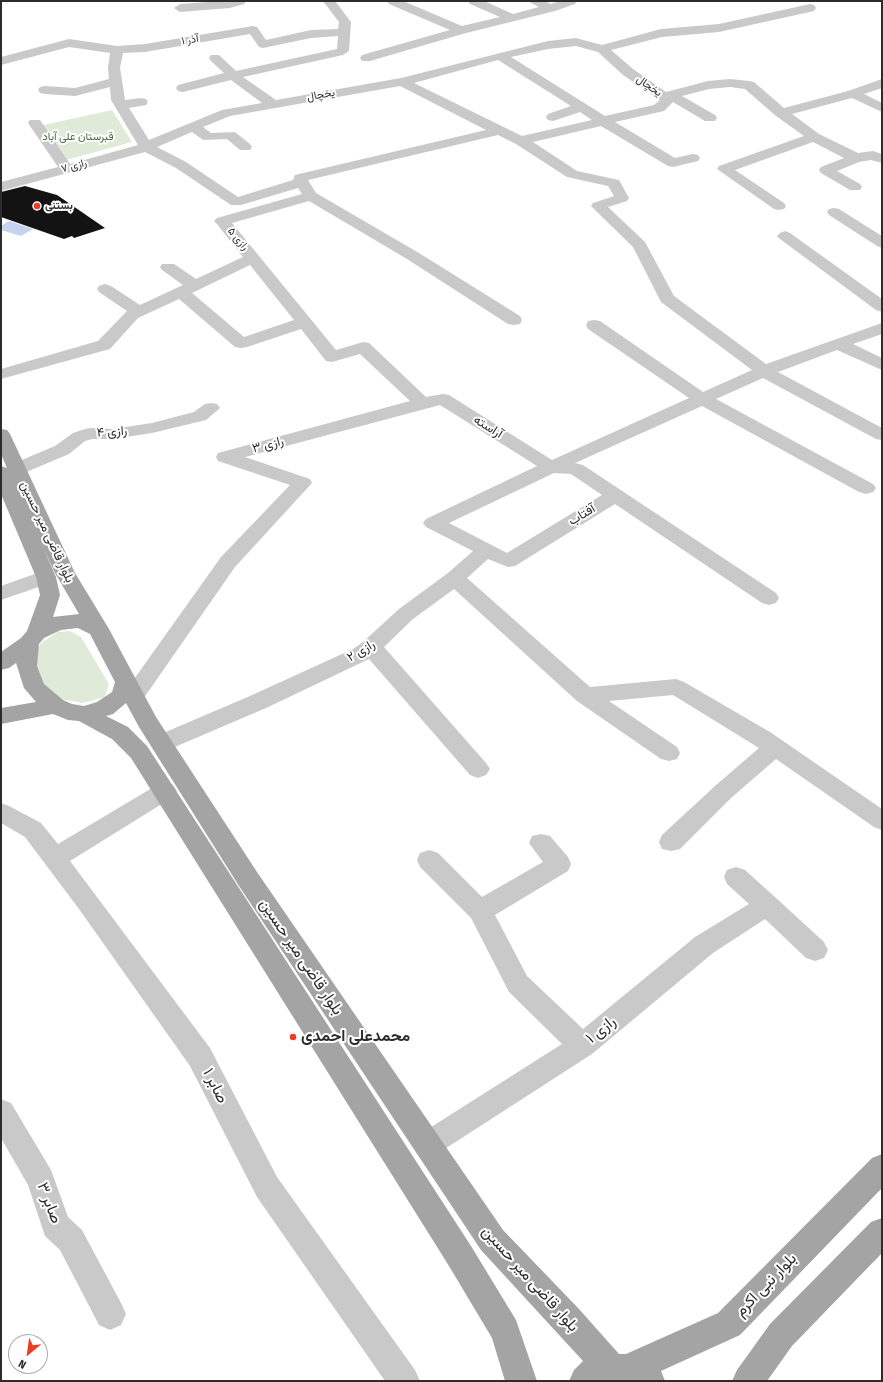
<!DOCTYPE html>
<meta charset="utf-8">
<style>
body{margin:0}
#map{position:relative;width:883px;height:1382px;overflow:hidden;background:#fff;font-family:"Fira Sans Condensed",sans-serif}
canvas{display:block}
.frame{position:absolute;inset:0;border:2px solid #2c2c2c;pointer-events:none}
.north{position:absolute;left:8px;top:1334px;width:40px;height:40px;box-sizing:border-box;background:#fff;border:1px solid #ababab;border-radius:50%;rotate:209deg;font-size:11px;font-weight:700;line-height:16px;text-align:center;color:#2c2c2c}
.north::after{content:'';display:block;margin:auto;width:14px;height:18px;background:#ed3d24;clip-path:polygon(50% 0,100% 100%,50% 72%,0 100%)}
</style>
<div id="map">
<canvas width="883" height="1382"></canvas>
<div class="frame"></div>
<div class="north">N</div>
</div>
<script>
const g = document.querySelector('canvas').getContext('2d');
g.lineJoin = 'round';
function fill(path, color) { g.fillStyle = color; g.fill(path, 'evenodd'); }
const shape = rows => new Path2D(rows.map(r => 'M' + r).join(''));
function stroke(path, color, width, dash) { g.strokeStyle = color; g.lineWidth = width; g.lineCap = dash ? 'butt' : 'round'; g.setLineDash(dash || []); g.stroke(path); }
function drawText(font, color, halo, rows, align = 'center') {
  g.font = font + ' "Fira Sans Condensed",Vazirmatn,sans-serif'; g.lineWidth = 4; g.setLineDash([]); g.textBaseline = 'middle'; g.strokeStyle = halo; g.fillStyle = color; for (const [text, x, y, turn = 0] of rows) {
    g.save(); g.translate(x, y); g.rotate((+turn || 0) * Math.PI / 180); g.textAlign = isNaN(turn) ? turn : align; if (halo) g.strokeText(text, 0, 0); g.fillText(text, 0, 0); g.restore();
  }
}
fill(shape([
 [112,110,132,142,66,160,39,126],
 [70,631,81,637,109,684,105,697,83,703,60,699,39,684,34,656,41,643,58,632]
]), '#dfebd8');
fill(shape([
 [9,221,33,229,21,236,1,230,1,226]
]), '#c3d4ec');
fill(shape([
 [25,186,57,195,105,228,74,238,72,236,64,239,1,217,1,192]
]), '#131313');
fill(shape([
 [223,1,246,1,244,4,230,8,180,12,174,8,180,4,223,1],
 [323,1,335,1,351,22,349,51,343,55,243,77,276,100,401,78,548,41,576,38,602,45,661,29,719,24,810,4,814,5,816,8,814,11,719,32,662,37,611,50,633,69,666,92,708,81,730,79,749,81,754,82,784,108,848,91,882,79,882,88,864,94,882,103,882,112,852,98,792,114,819,134,858,153,873,151,882,154,882,163,871,160,859,162,837,171,860,184,862,187,860,190,850,190,821,173,819,170,821,167,844,158,813,142,735,170,784,203,786,206,784,209,779,210,774,209,717,169,719,166,804,136,776,116,745,89,730,87,709,89,682,96,715,115,717,118,715,121,705,121,673,102,664,111,615,122,675,158,693,154,698,155,700,158,698,161,673,167,668,166,601,126,533,142,577,171,619,180,629,198,627,201,608,207,645,242,674,296,766,364,882,323,882,334,853,344,882,358,882,370,837,350,778,372,882,428,882,440,876,439,763,378,716,399,873,484,876,488,873,492,866,494,859,492,702,406,575,463,583,465,776,593,779,598,776,603,769,605,762,603,615,504,515,566,508,567,488,559,467,578,590,687,676,679,684,682,770,732,882,809,882,830,874,827,776,759,731,798,680,849,671,851,662,849,659,842,662,835,715,786,759,748,673,695,609,701,677,747,680,753,677,759,669,761,661,759,577,701,454,589,413,619,384,647,486,763,490,769,486,775,478,778,470,775,369,659,266,708,170,749,162,751,154,749,151,743,154,737,250,696,353,649,363,642,399,609,448,573,473,551,426,527,423,523,426,519,537,466,440,405,245,457,310,479,312,483,235,567,141,702,133,704,125,702,122,696,221,557,290,485,218,461,216,457,218,453,410,401,360,354,332,362,326,361,301,329,247,347,241,348,235,347,179,299,138,318,110,349,1,379,1,369,98,341,127,311,99,292,97,289,99,286,105,284,111,286,140,305,183,285,162,270,160,267,162,264,174,264,196,279,243,257,217,224,214,221,217,218,302,194,298,188,241,205,231,205,176,168,145,152,1,191,1,182,58,167,28,123,30,120,40,120,70,164,138,145,111,100,110,87,75,96,45,94,40,93,38,90,40,87,45,86,75,88,109,79,108,68,110,53,69,47,1,65,1,57,69,39,117,46,145,44,253,26,257,27,266,40,311,30,338,29,339,22,323,1],
 [250,34,259,47,263,48,311,38,338,36,337,49,236,71,219,55,211,55,209,58,211,61,224,73,178,85,176,88,178,91,183,92,231,80,262,103,222,110,149,140,129,108,146,105,148,102,146,99,141,98,125,100,120,68,123,53,145,52,250,34],
 [576,46,598,52,623,75,660,100,654,105,605,116,511,57,548,49,576,46],
 [498,60,571,106,548,114,546,117,548,120,553,121,580,112,592,120,522,136,414,83,498,60],
 [400,86,486,130,295,175,293,180,238,197,186,162,157,147,192,132,203,140,227,139,240,150,250,150,252,147,250,144,235,132,211,133,203,127,230,116,400,86],
 [498,135,516,144,567,177,608,186,614,196,593,203,591,206,633,247,661,302,752,370,703,392,600,321,594,320,588,321,586,325,588,329,689,398,552,460,449,395,443,394,426,397,369,343,363,342,336,350,232,223,309,201,407,259,508,324,514,325,520,324,522,320,520,316,419,253,316,193,308,180,498,135],
 [250,265,294,320,244,337,192,293,250,265],
 [554,473,571,474,602,495,507,553,449,523,554,473],
 [387,1,403,1,462,26,500,17,470,4,468,1,484,1,513,14,539,7,528,1,544,1,551,4,560,1,577,1,575,4,555,11,466,33,370,61,362,61,360,58,362,55,450,30,389,4,387,1],
 [834,208,839,209,882,236,882,248,877,246,829,215,827,212,829,209,834,208],
 [785,231,790,233,882,299,882,312,876,310,780,239,777,236,780,233,785,231],
 [211,403,217,404,220,408,206,420,152,433,113,439,92,439,85,441,69,454,24,473,17,475,10,473,8,469,10,465,55,446,73,433,85,429,91,428,113,429,152,423,194,412,205,404,211,403],
 [46,570,53,572,56,577,53,582,1,600,1,586,46,570],
 [165,782,173,785,177,791,173,797,70,861,210,1048,277,1177,415,1370,420,1381,385,1381,257,1197,190,1066,79,909,25,837,1,823,1,803,9,806,41,823,58,844,157,785,165,782],
 [541,834,550,836,568,857,571,864,568,871,495,915,527,976,583,1029,695,937,749,904,727,884,724,877,727,870,736,867,745,870,776,898,824,942,828,950,824,958,815,961,806,958,765,919,713,953,592,1054,437,1154,427,1158,417,1154,413,1145,417,1136,562,1044,509,992,471,918,420,867,417,860,420,853,429,850,438,853,482,897,543,862,529,843,532,836,541,834],
 [1,1099,11,1103,51,1170,68,1217,82,1230,121,1303,126,1314,121,1325,110,1330,99,1325,60,1250,45,1236,28,1185,1,1138,1,1099]
]), '#c9c9c9');
fill(shape([
 [1,429,7,430,10,434,75,573,109,629,156,717,257,872,503,1230,579,1309,619,1354,626,1354,718,1313,872,1158,882,1154,882,1188,740,1335,661,1371,665,1381,569,1381,574,1370,583,1361,481,1250,239,886,139,727,126,703,113,714,106,716,128,727,147,746,471,1246,516,1320,537,1381,505,1381,492,1338,449,1266,131,758,112,739,79,721,68,720,53,714,1,724,1,708,36,702,24,688,16,663,9,668,1,670,1,652,21,638,27,631,40,595,36,577,1,494,1,466,7,468,1,454,1,429],
 [43,547,55,573,79,614,53,617,60,595,56,577,43,547],
 [78,628,90,634,115,682,112,692,97,702,84,706,72,704,63,700,44,684,37,666,39,644,44,638,61,630,78,628],
 [882,1218,882,1253,792,1346,767,1381,732,1381,737,1370,770,1324,871,1222,882,1218]
]), '#a4a4a4');
for (const [x, y, r, color] of [
 [37,206,4,"#ed3d24"],
 [293,1037,4,"#ed3d24"]
]) { const dot = new Path2D(); dot.arc(x, y, r, 0, 2 * Math.PI); g.fillStyle = color; g.fill(dot); stroke(dot, '#fff', 1.5); }
drawText('11px', '#2c2c2c', '#fff', [
 ["آذر ۱",190,40,-9],
 ["یخچال",649,86,35],
 ["یخچال",321,95,-10],
 ["رازی ۷",74,166,-16],
 ["رازی ۵",238,239,50]
]);
drawText('11px', '#456938', '#fff', [
 ["قبرستان علی آباد",78,137]
]);
drawText('bold 11px', '#2c2c2c', '#fff', [
 ["بستنی",45,206]
], 'left');
drawText('13px', '#2c2c2c', '#fff', [
 ["آراسته",488,427,32],
 ["رازی ۴",112,432,-4],
 ["رازی ۳",268,445,-15],
 ["آفتاب",582,515,-31],
 ["بلوار قاضی میر حسین",47,532,65],
 ["رازی ۲",361,651,-31]
]);
drawText('16px', '#2c2c2c', '#fff', [
 ["بلوار قاضی میر حسین",301,957,56],
 ["رازی ۱",601,1030,-39],
 ["صابر ۱",215,1086,63],
 ["صابر ۳",49,1203,69],
 ["بلوار قاضی میر حسین",530,1279,48],
 ["بلوار نبی اکرم",766,1285,-46]
]);
drawText('bold 16px', '#2c2c2c', '#fff', [
 ["محمدعلی احمدی",301,1037]
], 'left');
</script>
